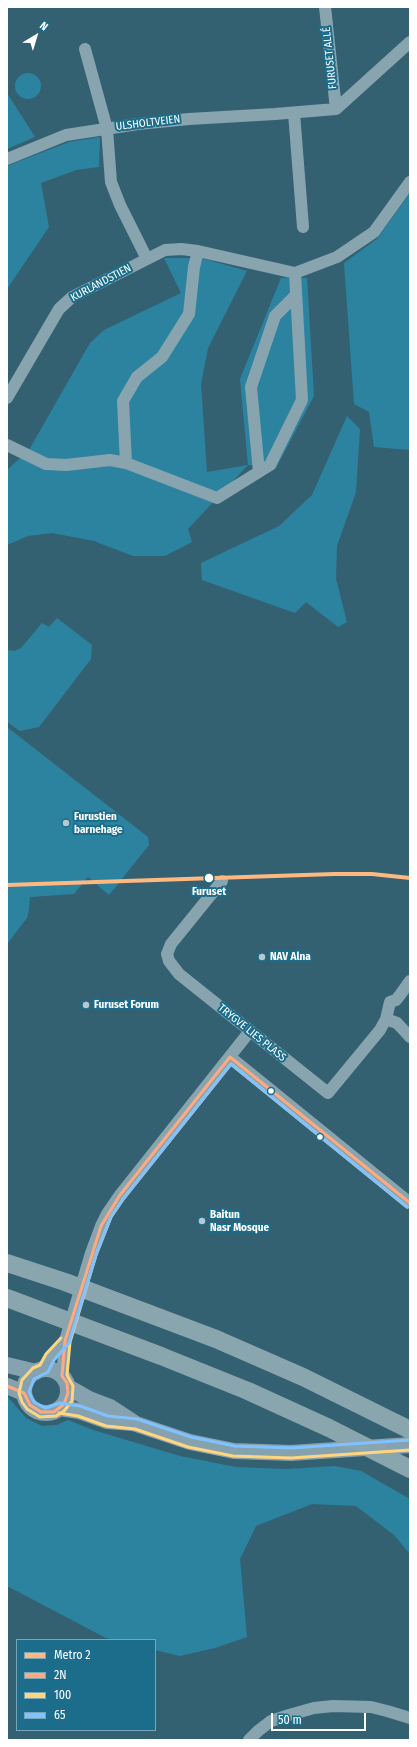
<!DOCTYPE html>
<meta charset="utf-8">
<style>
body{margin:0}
#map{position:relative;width:417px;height:1747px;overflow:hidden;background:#346172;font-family:"Fira Sans Condensed",sans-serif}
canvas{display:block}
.frame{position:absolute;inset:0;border:8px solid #fff;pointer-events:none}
.legend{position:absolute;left:16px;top:1639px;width:140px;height:92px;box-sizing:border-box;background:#1b6d8b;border:1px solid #76a7b9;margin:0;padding:5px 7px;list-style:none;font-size:12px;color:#fff}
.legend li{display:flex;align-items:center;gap:8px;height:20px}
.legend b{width:20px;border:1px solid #76a7b9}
.north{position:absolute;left:16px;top:16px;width:40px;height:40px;-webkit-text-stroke:3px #1b6d8b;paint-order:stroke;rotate:38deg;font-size:11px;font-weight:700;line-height:16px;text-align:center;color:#fff}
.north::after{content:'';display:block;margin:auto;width:14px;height:18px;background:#fff;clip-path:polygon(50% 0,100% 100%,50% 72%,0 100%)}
.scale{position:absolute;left:271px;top:1713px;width:95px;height:18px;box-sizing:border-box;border:2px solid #fff;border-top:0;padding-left:5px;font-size:12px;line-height:14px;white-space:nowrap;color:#fff;-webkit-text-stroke:3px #1b6d8b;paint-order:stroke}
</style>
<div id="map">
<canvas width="417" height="1747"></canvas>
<div class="frame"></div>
<ul class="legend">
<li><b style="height:5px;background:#ffb880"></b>Metro 2</li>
<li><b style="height:5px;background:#ffa980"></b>2N</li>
<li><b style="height:5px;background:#ffd580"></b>100</li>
<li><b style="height:5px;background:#80c2ff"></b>65</li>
</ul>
<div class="north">N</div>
<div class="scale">50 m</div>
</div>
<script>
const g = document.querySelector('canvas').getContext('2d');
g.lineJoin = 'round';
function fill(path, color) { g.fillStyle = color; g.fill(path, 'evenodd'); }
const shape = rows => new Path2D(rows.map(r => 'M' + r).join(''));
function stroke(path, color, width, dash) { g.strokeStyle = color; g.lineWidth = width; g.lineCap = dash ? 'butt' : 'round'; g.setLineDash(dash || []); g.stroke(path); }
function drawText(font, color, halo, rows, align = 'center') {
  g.font = font + ' "Fira Sans Condensed",sans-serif'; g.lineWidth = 4; g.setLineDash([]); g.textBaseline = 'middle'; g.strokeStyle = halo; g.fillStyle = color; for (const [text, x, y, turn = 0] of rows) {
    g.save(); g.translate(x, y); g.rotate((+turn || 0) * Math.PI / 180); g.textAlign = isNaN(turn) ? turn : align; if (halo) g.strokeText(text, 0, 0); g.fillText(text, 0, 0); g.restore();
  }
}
fill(shape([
 '15 86a13 13 0 1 1 26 0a13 13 0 1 1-26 0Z',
 [7,93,35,137,7,149],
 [100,137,99,167,76,170,41,183,49,227,7,289,7,166,69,142],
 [410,193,410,450,374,447,369,412,354,404,344,263,377,239],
 [164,258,201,258,247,271,208,348,201,384,207,472,248,465,240,379,281,278,307,278,314,396,276,468,248,465,188,529,192,542,165,556,133,556,94,541,52,533,28,536,7,545,7,470,29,450,90,343,104,330,181,293],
 [347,416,360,429,356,492,337,546,336,579,347,622,338,627,306,602,295,613,202,580,201,563,279,526,312,495],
 [57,618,92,645,91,659,39,727,20,731,7,722,7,650,14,651,21,648,42,623,49,627],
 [7,727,148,837,149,845,109,895,88,877,74,894,30,897,29,909,27,918,7,944],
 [7,1396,26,1418,42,1426,57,1425,68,1420,93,1430,180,1456,236,1467,287,1469,335,1466,361,1471,410,1499,410,1554,394,1535,356,1506,312,1504,256,1526,240,1559,247,1637,215,1648,180,1656,155,1650,155,1640,115,1640,106,1638,7,1586]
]), '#2c83a0');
stroke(shape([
 [325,7,336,109],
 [85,49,107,129,111,182,120,205,147,259],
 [294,113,303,227],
 [7,159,66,135,138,124,189,119,275,114,336,109,410,42],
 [7,398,59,309,72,297,165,250,181,249,198,251,295,273,337,257,374,232,410,182],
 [7,445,46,464,66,465,110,460,126,463,217,498,270,465,302,400,295,273],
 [126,463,123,401,137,377,162,357,189,314,194,267,198,251],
 [259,472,251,387,275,316,296,295],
 [222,881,171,944,167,954,169,961,179,974,328,1093,380,1030,386,1019,390,1002,396,1000,400,995,410,981],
 [386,1019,397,1023,410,1037],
 [230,1057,410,1203],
 [44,1369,50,1357,65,1341],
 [62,1376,65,1341,91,1253,101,1226,107,1214,120,1195,250,1031],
 [249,1740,258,1731,271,1721,289,1715,314,1708,333,1706,371,1707,387,1711,410,1718]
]), '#88a5af', 12);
stroke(shape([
 [7,1365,36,1372],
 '24 1391a22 22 0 1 1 44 0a22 22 0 1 1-44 0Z',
 [7,1386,24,1393],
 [68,1387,89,1399,110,1407,136,1424,190,1442,234,1451,291,1453,410,1445],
 [60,1408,79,1411,107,1421,133,1423]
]), '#86a2ae', 16);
stroke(shape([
 [7,1263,65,1282,216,1339,303,1377,410,1430],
 [7,1298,161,1356,248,1391,329,1428,410,1469]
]), '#89a5ae', 18);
stroke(shape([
 [230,1057,410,1203],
 [7,1386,24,1393,30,1405,41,1412,54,1412,64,1404,68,1393,67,1383,62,1376,65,1341,101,1226,120,1195,230,1057]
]), '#ffa980', 3);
stroke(shape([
 [61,1338,46,1354,40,1365,33,1368,22,1380,19,1393,22,1402,27,1409,40,1417,56,1416,64,1411,72,1401,73,1386,67,1375,70,1342,96,1255,111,1217,124,1198,231,1064,407,1207],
 [59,1413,78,1416,106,1426,135,1429,188,1447,233,1456,291,1458,410,1450]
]), '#ffd580', 3);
stroke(shape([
 [407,1207,231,1064,124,1198,111,1217,96,1255,69,1343,54,1360,48,1372,34,1379,29,1392,34,1402,43,1407,46,1408,60,1403,80,1406,108,1416,137,1419,191,1437,235,1446,291,1448,410,1440]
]), '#80c2ff', 3);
stroke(shape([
 [7,885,334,874,372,874,410,878]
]), '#ffb880', 4);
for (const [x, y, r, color] of [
 [66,823,4,"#b8c8ce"],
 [209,878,5,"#fff"],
 [262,957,4,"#b8c8ce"],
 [86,1005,4,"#b8c8ce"],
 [271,1091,3.5,"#fff"],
 [320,1137,3.5,"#fff"],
 [202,1221,4,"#b8c8ce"]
]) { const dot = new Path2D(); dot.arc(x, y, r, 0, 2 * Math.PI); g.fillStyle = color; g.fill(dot); stroke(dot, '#1b6d8b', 1.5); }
drawText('11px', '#fff', '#1b6d8b', [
 ["FURUSET ALLÉ",330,58,-96],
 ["ULSHOLTVEIEN",148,123,-7],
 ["KURLANDSTIEN",101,283,-28],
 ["TRYGVE LIES PLASS",252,1033,39]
]);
drawText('bold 11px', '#fff', '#1b6d8b', [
 ["Furustien",74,817],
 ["barnehage",74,830],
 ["NAV Alna",270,957],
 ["Furuset Forum",94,1005],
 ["Baitun",210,1215],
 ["Nasr Mosque",210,1228]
], 'left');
drawText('bold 11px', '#fff', '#1b6d8b', [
 ["Furuset",209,892]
]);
</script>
